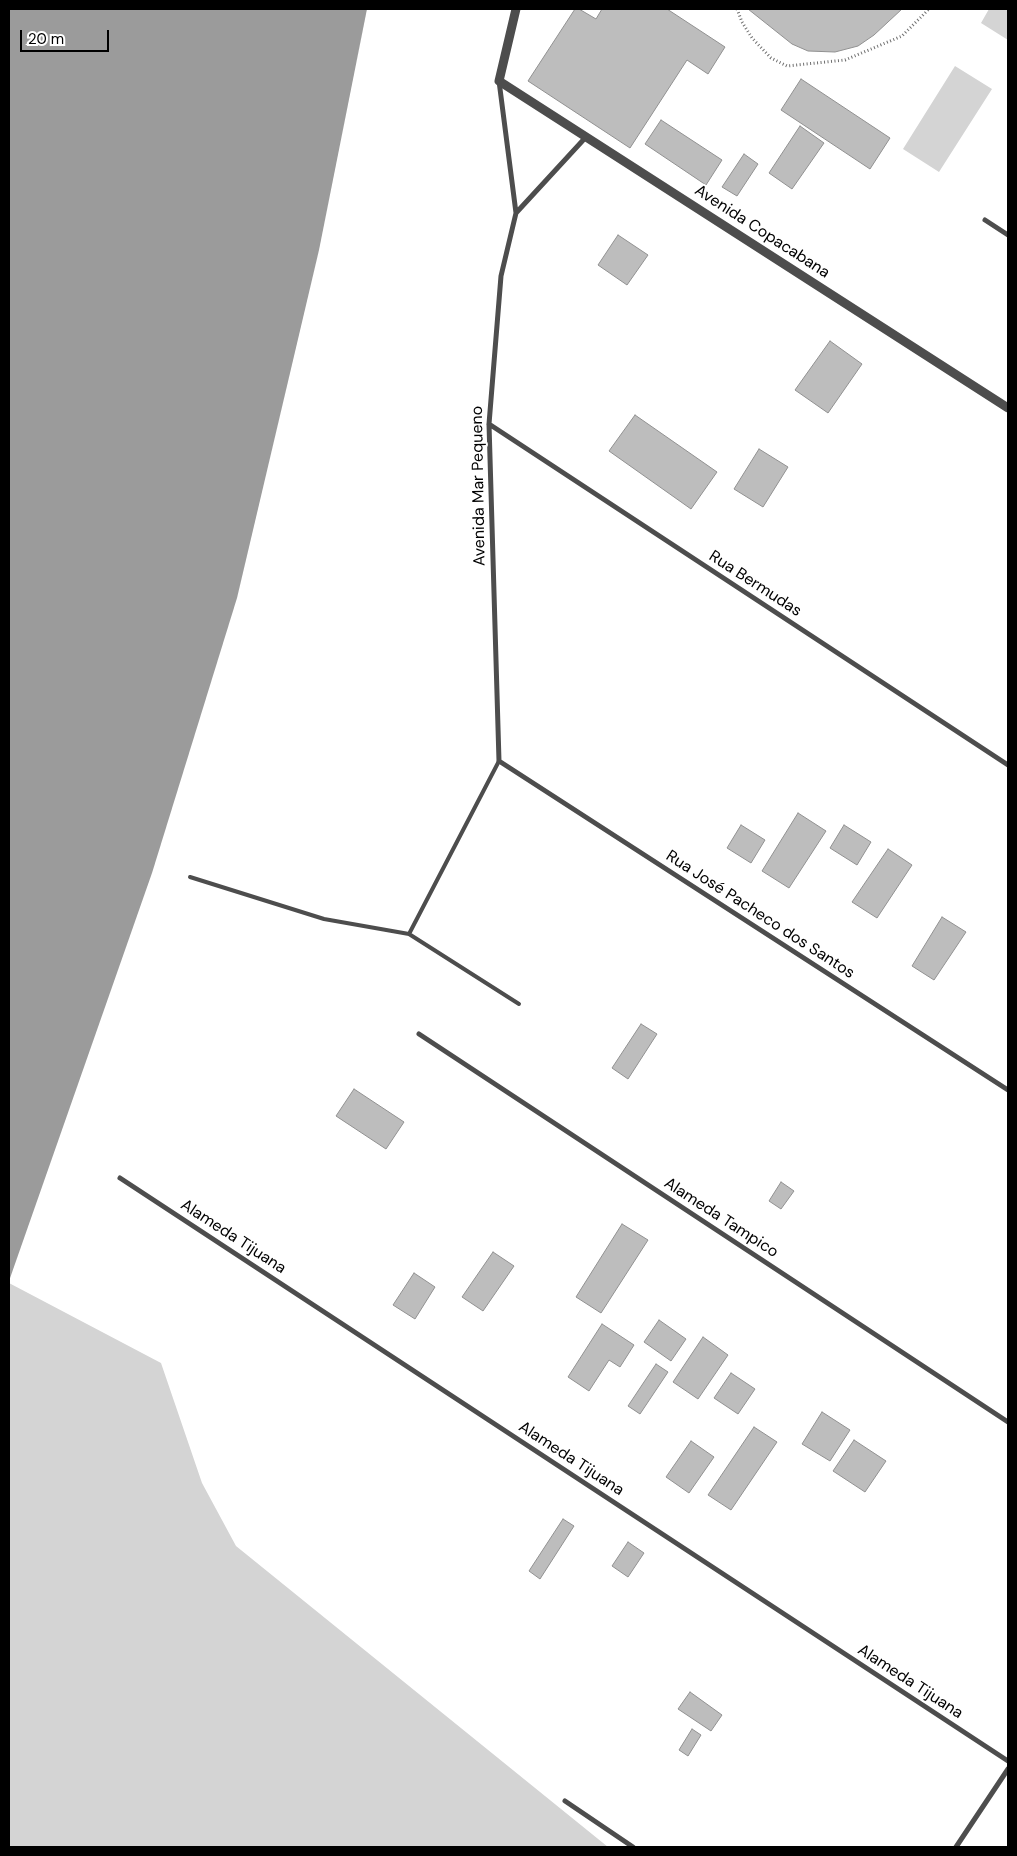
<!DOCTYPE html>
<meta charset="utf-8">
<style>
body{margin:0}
#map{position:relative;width:1017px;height:1856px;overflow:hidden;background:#fff;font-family:"DM Sans",sans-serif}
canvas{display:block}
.frame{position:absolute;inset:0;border:10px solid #000;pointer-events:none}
.scale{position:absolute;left:20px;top:30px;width:89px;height:22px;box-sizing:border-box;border:2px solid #000;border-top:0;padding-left:6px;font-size:15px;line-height:18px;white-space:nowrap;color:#000;-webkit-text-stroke:4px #fff;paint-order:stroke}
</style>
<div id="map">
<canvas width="1017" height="1856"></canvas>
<div class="frame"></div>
<div class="scale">20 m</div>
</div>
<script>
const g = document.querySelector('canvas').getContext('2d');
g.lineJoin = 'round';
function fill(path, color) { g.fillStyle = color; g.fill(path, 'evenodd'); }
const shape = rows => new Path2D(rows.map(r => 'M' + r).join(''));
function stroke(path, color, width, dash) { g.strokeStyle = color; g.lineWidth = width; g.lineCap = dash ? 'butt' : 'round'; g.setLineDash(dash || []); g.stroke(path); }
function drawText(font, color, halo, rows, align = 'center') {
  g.font = font + ' "DM Sans",sans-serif'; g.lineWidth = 4; g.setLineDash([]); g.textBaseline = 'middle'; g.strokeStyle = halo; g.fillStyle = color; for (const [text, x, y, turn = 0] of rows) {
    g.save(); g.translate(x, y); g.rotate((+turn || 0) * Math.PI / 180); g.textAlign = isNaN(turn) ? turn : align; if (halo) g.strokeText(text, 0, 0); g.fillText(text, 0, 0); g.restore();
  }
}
fill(shape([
 [989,9,1008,9,1008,40,981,23],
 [955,66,992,89,939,172,903,149],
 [9,1283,161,1363,202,1483,236,1546,608,1847,9,1847]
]), '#d4d4d4');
fill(shape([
 [9,9,367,9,319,250,237,598,152,873,9,1281]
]), '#9b9b9b');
const building = shape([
 [575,9,579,9,596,19,602,9,667,9,725,47,708,74,687,60,630,148,528,81,575,9],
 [748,9,902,9,874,35,858,46,835,52,808,51,792,44,748,9],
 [801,79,890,138,870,169,781,110,801,79],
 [661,120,722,160,706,185,645,144,661,120],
 [800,126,824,143,792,189,769,173,800,126],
 [744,154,758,164,737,196,722,187,744,154],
 [618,235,648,255,627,285,598,265,618,235],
 [830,341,862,364,828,413,795,390,830,341],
 [635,415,717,472,691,509,609,451,635,415],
 [759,449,788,467,763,507,734,489,759,449],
 [798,813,826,831,789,888,762,871,798,813],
 [741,825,765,840,751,863,727,848,741,825],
 [844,825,871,842,857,865,830,848,844,825],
 [888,849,912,865,877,918,852,902,888,849],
 [942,917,966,932,934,980,912,966,942,917],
 [641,1024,657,1034,628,1079,612,1068,641,1024],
 [354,1089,404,1122,386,1149,336,1116,354,1089],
 [781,1182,794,1191,781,1209,769,1201,781,1182],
 [622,1224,648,1240,601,1313,576,1297,622,1224],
 [493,1252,514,1266,483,1311,462,1297,493,1252],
 [414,1273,435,1287,415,1319,393,1305,414,1273],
 [659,1320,686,1339,671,1361,644,1342,659,1320],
 [602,1324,634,1345,620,1367,609,1360,589,1391,568,1377,602,1324],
 [703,1337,728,1355,698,1399,673,1382,703,1337],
 [656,1364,668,1372,640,1414,628,1406,656,1364],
 [731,1373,755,1389,738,1414,714,1398,731,1373],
 [822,1412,850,1430,830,1461,802,1444,822,1412],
 [754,1427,777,1442,731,1510,708,1495,754,1427],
 [854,1440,886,1461,865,1492,833,1471,854,1440],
 [691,1441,714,1457,689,1493,666,1477,691,1441],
 [563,1519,574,1526,540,1579,529,1571,563,1519],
 [628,1542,644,1553,628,1577,612,1566,628,1542],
 [690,1692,722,1715,711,1731,678,1709,690,1692],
 [692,1729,701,1735,688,1756,679,1750,692,1729]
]);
fill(building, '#bdbdbd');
stroke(building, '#919191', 1);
stroke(shape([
 [737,9,742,22,752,38,771,58,787,66,845,60,902,36,929,9]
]), '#6f6f6f', 3, [1, 2.5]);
stroke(shape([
 [190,877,324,919,409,934,519,1004],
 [409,934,499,761]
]), '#4d4d4d', 4);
stroke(shape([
 [499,81,516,213,501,276,489,424,499,761,1008,1090],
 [516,213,586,137],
 [985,220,1008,235],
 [489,424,1008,765],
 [419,1034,1008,1422],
 [120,1178,1008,1761],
 [565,1801,633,1847],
 [956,1847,1008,1769]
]), '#4d4d4d', 5);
stroke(shape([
 [516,9,499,81,1008,408]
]), '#4d4d4d', 9);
drawText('16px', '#000', '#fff', [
 ["Avenida Copacabana",762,232,33],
 ["Avenida Mar Pequeno",479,486,-91],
 ["Rua Bermudas",755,584,33],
 ["Rua José Pacheco dos Santos",760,915,33],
 ["Alameda Tampico",721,1218,33],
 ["Alameda Tijuana",233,1237,33],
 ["Alameda Tijuana",571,1459,33],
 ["Alameda Tijuana",910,1682,33]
]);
</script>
